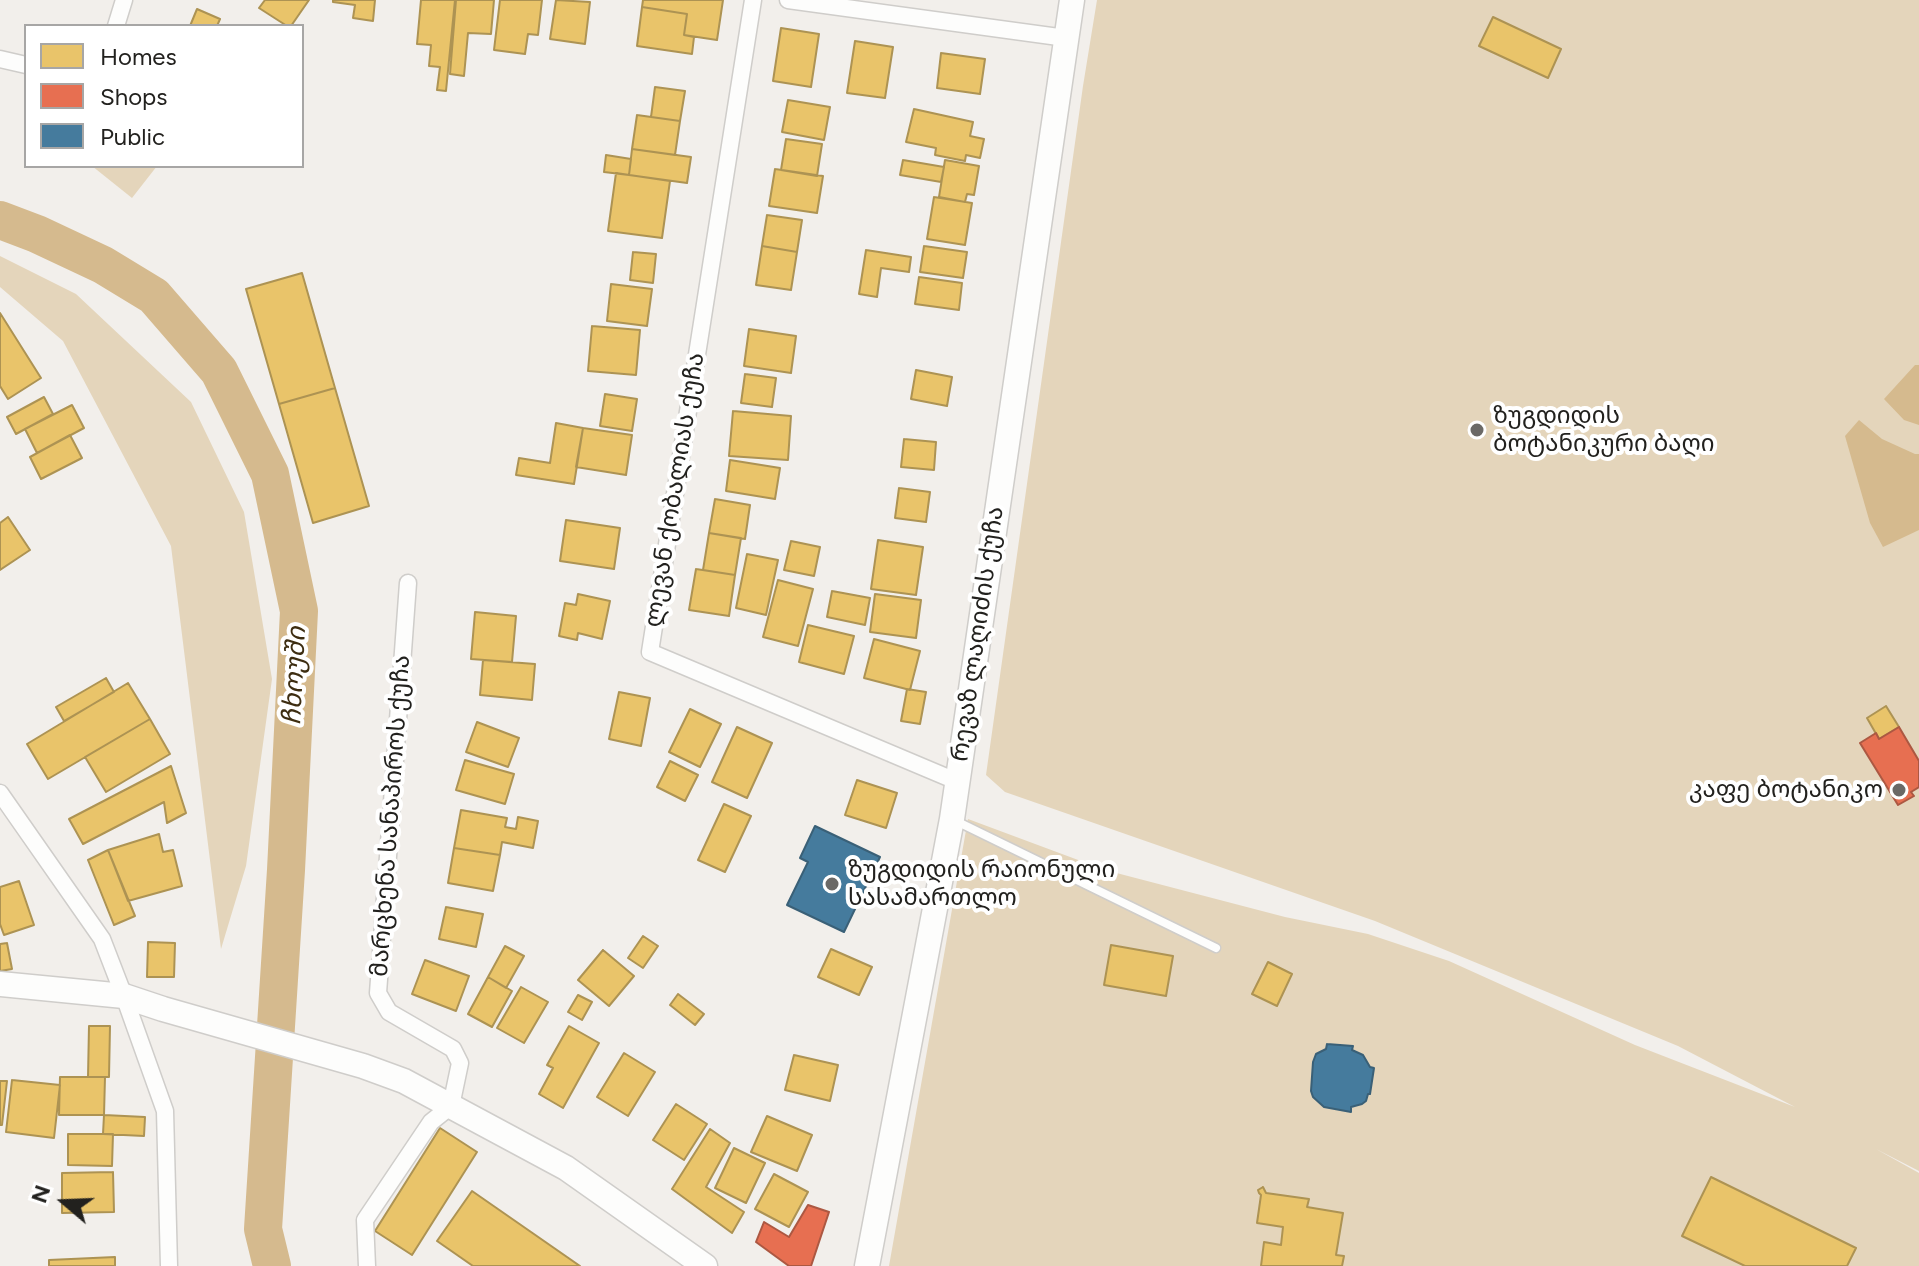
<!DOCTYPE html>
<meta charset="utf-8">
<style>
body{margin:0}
#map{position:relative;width:1919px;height:1266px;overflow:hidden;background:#f2efeb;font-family:Figtree,sans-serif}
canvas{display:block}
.legend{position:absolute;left:24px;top:24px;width:280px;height:144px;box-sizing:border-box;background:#fff;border:2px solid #a7a6a5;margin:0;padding:10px 14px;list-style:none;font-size:24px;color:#22211e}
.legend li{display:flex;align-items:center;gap:16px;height:40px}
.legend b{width:40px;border:2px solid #a7a6a5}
.north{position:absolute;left:24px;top:1162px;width:80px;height:80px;-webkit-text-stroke:6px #fff;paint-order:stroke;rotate:289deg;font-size:22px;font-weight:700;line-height:32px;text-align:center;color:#22211e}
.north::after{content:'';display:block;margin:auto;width:28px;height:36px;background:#22211e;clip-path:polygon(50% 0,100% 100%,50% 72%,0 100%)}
</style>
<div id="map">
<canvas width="1919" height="1266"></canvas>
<ul class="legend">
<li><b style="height:22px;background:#e9c46a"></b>Homes</li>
<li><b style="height:22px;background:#e76f51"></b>Shops</li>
<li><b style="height:22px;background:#457b9d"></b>Public</li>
</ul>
<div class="north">N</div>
</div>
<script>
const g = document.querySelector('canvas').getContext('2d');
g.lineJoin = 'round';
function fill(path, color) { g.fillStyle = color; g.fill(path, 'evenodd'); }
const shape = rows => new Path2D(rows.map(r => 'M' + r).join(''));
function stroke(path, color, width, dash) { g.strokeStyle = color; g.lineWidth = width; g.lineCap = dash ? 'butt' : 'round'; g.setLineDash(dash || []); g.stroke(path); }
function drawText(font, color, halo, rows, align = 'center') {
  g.font = font + ' Figtree,"Noto Sans Georgian",sans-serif'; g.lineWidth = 8; g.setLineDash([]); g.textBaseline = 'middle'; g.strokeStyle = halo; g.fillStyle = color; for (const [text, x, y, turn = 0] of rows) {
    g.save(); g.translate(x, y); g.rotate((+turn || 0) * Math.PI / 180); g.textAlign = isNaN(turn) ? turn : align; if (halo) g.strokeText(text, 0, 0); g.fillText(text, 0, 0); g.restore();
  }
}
fill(shape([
 [1097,0,1919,0,1919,1171,1876,1149,1919,1173,1919,1266,889,1266,968,819,1105,870,1285,917,1368,934,1449,961,1635,1045,1795,1107,1678,1046,1375,921,1005,792,986,775,1083,86],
 [92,166,157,166,132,198],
 [0,256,76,294,191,402,244,512,272,679,246,866,221,949,171,546,63,341,0,287]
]), '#e4d5bb');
fill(shape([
 [1915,365,1919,365,1919,425,1904,420,1884,399],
 [1859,420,1882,439,1915,454,1919,454,1919,530,1883,547,1870,523,1845,436]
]), '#d5ba8e');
const homes = shape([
 [265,0,309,0,291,26,287,26,259,8,265,0],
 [333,0,375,0,373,21,353,18,355,5,333,2,333,0],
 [421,0,455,0,446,91,437,90,440,67,429,66,431,45,417,44,421,0],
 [456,0,494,0,491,34,468,33,464,76,450,74,456,0],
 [500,0,542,0,538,35,528,34,525,54,494,50,500,0],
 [556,0,590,2,585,44,550,39,556,0],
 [643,0,723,0,717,40,684,35,687,14,642,7,643,0],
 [642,7,687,14,684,35,694,37,692,54,637,46,642,7],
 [197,9,220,19,217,26,190,26,197,9],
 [1493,17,1561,49,1548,78,1479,46,1493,17],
 [781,28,819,34,811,87,773,81,781,28],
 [855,41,893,47,885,98,847,93,855,41],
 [941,53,985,59,980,94,937,88,941,53],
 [655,87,685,91,680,121,651,117,655,87],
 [788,100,830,107,824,140,782,132,788,100],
 [914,109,973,122,970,136,984,139,980,158,966,155,965,161,935,155,936,148,906,142,914,109],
 [637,115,680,121,675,155,632,149,637,115],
 [786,139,822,144,817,176,781,170,786,139],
 [632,149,691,157,687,183,629,175,632,149],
 [606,155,631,159,629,175,604,172,606,155],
 [903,160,944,167,941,182,900,175,903,160],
 [945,160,979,166,974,195,967,194,965,202,939,197,945,160],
 [775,169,823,176,817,213,769,206,775,169],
 [616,173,670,181,662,238,608,231,616,173],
 [934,197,972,203,965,245,927,239,934,197],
 [767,215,802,220,797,252,762,246,767,215],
 [762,246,797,252,791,290,756,285,762,246],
 [924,246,967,252,963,278,920,272,924,246],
 [866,250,911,257,909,272,881,268,877,297,859,294,866,250],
 [633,252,656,254,653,283,630,280,633,252],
 [302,273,335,388,279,404,246,289,302,273],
 [919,277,962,283,959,310,915,304,919,277],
 [611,284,652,289,647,326,607,321,611,284],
 [0,313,41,378,8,399,0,386,0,313],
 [592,326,640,330,636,375,588,371,592,326],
 [749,329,796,336,791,373,744,366,749,329],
 [916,370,952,377,947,406,911,399,916,370],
 [745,374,776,378,772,407,741,403,745,374],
 [335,388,369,506,313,523,279,404,335,388],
 [605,394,637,399,632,431,600,426,605,394],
 [44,397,53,414,16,434,7,417,44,397],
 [72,405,84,428,37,453,25,429,72,405],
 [733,411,791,416,788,460,729,456,733,411],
 [556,423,583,428,574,484,516,475,519,458,550,463,556,423],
 [583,428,632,435,626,475,576,467,583,428],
 [70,435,82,458,41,479,30,457,70,435],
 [904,439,936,442,934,470,901,467,904,439],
 [730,460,780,468,775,499,726,491,730,460],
 [899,488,930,492,926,522,895,518,899,488],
 [715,499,750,505,745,539,709,533,715,499],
 [8,517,30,550,0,570,0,523,8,517],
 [566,520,620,528,614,569,560,561,566,520],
 [709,533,741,538,735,575,703,570,709,533],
 [878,540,923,547,916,595,871,589,878,540],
 [791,541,820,547,814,576,784,570,791,541],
 [747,554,778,560,766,615,736,608,747,554],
 [696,569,735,575,729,616,689,610,696,569],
 [778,580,813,589,798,646,763,637,778,580],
 [832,591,870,598,865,625,827,617,832,591],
 [578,594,610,601,602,639,578,633,577,640,559,636,565,603,576,605,578,594],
 [875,594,921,600,916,638,870,632,875,594],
 [475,612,516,616,512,662,471,659,475,612],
 [808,625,854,636,844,674,799,662,808,625],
 [874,639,920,651,910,690,864,678,874,639],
 [483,660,535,664,532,700,480,695,483,660],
 [106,678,114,692,64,721,56,707,106,678],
 [128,683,150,719,48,779,27,744,128,683],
 [907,689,926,692,920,724,901,721,907,689],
 [619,692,650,698,641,746,609,739,619,692],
 [1886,706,1899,727,1879,739,1867,718,1886,706],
 [690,709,721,724,700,767,669,752,690,709],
 [150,719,170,754,106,792,85,757,150,719],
 [477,722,519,738,508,767,466,752,477,722],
 [737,727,772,743,747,798,712,782,737,727],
 [465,760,514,774,505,804,456,790,465,760],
 [670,761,698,775,685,801,657,787,670,761],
 [171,766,186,813,167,823,164,802,83,844,69,819,171,766],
 [857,780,897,793,886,828,845,815,857,780],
 [724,804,751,816,725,872,698,860,724,804],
 [461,810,507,818,505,827,516,829,518,817,538,821,533,848,502,842,500,855,454,848,461,810],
 [159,834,163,852,173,850,182,886,128,901,108,850,159,834],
 [454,848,500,855,493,891,448,883,454,848],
 [108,850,135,916,114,925,88,860,108,850],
 [19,881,34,925,4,935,0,924,0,887,19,881],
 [446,907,483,914,476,947,439,939,446,907],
 [643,936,658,946,643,968,628,958,643,936],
 [148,942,175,943,174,977,147,977,148,942],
 [7,943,12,969,0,971,0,944,7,943],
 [1111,945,1173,956,1166,996,1104,985,1111,945],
 [505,946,524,956,506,988,488,977,505,946],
 [831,949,872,967,859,995,818,977,831,949],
 [603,950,634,976,609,1006,578,980,603,950],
 [425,960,469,976,456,1011,412,994,425,960],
 [1268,962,1292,974,1277,1006,1252,994,1268,962],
 [488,977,512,991,492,1027,468,1014,488,977],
 [521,987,548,1002,524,1043,497,1028,521,987],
 [678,994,704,1014,695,1025,670,1005,678,994],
 [578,995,592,1002,582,1020,568,1012,578,995],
 [89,1026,110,1026,109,1077,88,1077,89,1026],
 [569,1026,599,1043,563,1108,539,1094,553,1068,547,1065,569,1026],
 [624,1053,655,1072,628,1116,597,1097,624,1053],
 [794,1055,838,1065,830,1101,785,1090,794,1055],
 [60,1077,105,1077,104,1115,59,1115,60,1077],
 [12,1080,60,1085,54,1138,6,1132,12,1080],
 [0,1081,7,1081,2,1125,0,1125,0,1081],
 [676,1104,707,1124,684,1160,653,1140,676,1104],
 [104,1115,145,1117,144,1136,103,1134,104,1115],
 [767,1116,812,1135,797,1171,751,1152,767,1116],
 [440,1128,477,1152,412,1255,375,1231,440,1128],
 [710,1129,730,1143,706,1187,744,1212,732,1233,672,1189,710,1129],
 [68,1134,113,1134,112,1166,68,1165,68,1134],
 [734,1148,765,1163,746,1203,715,1188,734,1148],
 [113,1172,114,1212,62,1213,62,1173,113,1172],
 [774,1174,808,1192,789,1227,755,1209,774,1174],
 [1711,1177,1856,1248,1847,1266,1745,1266,1682,1236,1711,1177],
 [1263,1187,1266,1193,1309,1199,1307,1207,1343,1213,1336,1255,1344,1256,1342,1266,1261,1266,1264,1242,1281,1245,1283,1227,1257,1223,1261,1195,1259,1193,1258,1190,1263,1187],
 [472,1191,580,1266,473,1266,437,1241,472,1191],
 [115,1257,115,1266,49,1266,49,1260,115,1257]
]);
fill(homes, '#e9c46a');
stroke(homes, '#ad9353', 2);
const shops = shape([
 [1899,727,1919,761,1919,787,1911,792,1914,796,1898,805,1860,743,1876,733,1879,739,1899,727],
 [808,1205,829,1212,811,1266,789,1266,756,1242,764,1222,789,1237,808,1205]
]);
fill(shops, '#e76f51');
stroke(shops, '#ac5842', 2);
const public = shape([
 [815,826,880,857,844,932,787,905,808,862,800,858,815,826],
 [1327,1044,1353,1046,1352,1050,1363,1055,1370,1067,1374,1068,1370,1094,1368,1094,1366,1101,1362,1104,1351,1107,1351,1112,1324,1107,1313,1097,1311,1091,1313,1062,1316,1054,1326,1049,1327,1044]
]);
fill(public, '#457b9d');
stroke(public, '#3a6077', 2);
stroke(shape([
 [0,220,37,234,103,265,154,296,219,371,270,474,299,611,286,870,263,1229,272,1266]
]), '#d5ba8e', 38);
const lane = shape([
 [956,821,1216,948]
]);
const street = shape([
 [753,0,650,652,956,781],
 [788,0,1066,38],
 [116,26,124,0],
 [0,59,26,65],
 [0,793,102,939,124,996,165,1111,169,1266],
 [367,1266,365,1220,431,1122,451,1106,460,1063,453,1049,389,1012,378,993,408,583]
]);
const secondary = shape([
 [0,984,124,996,163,1009,363,1066,404,1081,566,1168,705,1266],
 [867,1266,952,819,1072,0]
]);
stroke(lane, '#cfcdca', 11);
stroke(street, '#cfcdca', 19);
stroke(secondary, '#cfcdca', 27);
stroke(lane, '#fdfdfc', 8);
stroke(street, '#fdfdfc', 16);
stroke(secondary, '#fdfdfc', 24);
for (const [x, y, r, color] of [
 [1477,430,8,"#6b6966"],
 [1899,790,8,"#6b6966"],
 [832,884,8,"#6b6966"]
]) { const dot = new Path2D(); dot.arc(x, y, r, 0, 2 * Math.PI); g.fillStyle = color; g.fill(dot); stroke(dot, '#fff', 3); }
drawText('24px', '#22211e', '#fff', [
 ["ზუგდიდის",1493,416],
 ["ბოტანიკური ბაღი",1493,444],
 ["კაფე ბოტანიკო",1883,790,"right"],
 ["ზუგდიდის რაიონული",848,870],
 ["სასამართლო",848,898]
], 'left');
drawText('24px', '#22211e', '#fff', [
 ["ლევან ქობალიას ქუჩა",675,490,-81],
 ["რევაზ ლაღიძის ქუჩა",978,634,-82],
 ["მარცხენა სანაპიროს ქუჩა",391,816,-86]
]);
drawText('italic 26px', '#3d2d11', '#fff', [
 ["ჩხოუში",295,676,-87]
]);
</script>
